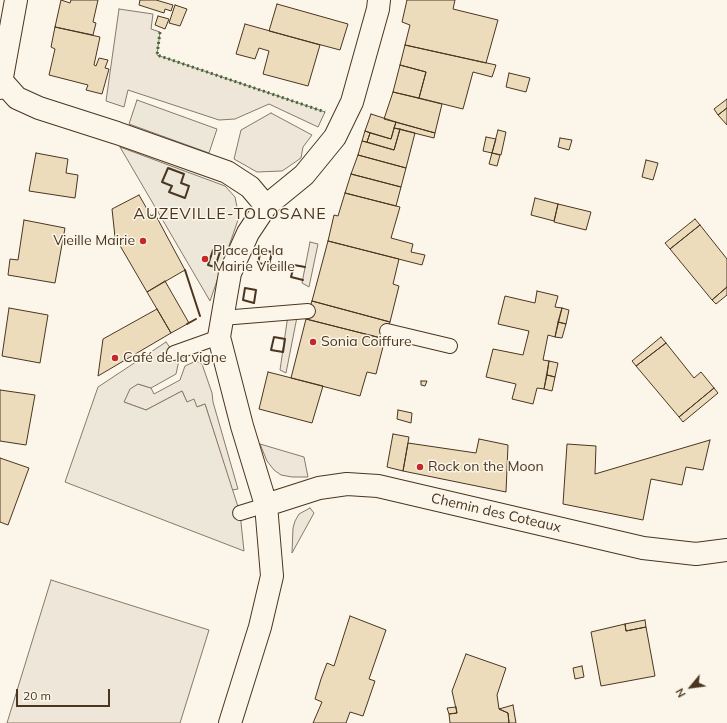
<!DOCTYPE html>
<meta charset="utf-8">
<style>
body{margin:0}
#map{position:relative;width:727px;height:723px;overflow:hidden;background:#fbf6e9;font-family:Mulish,sans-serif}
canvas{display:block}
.north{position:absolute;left:671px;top:667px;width:40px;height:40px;-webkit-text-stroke:3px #fbf6e9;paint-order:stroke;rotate:241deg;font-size:11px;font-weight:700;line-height:16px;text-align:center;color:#4a3520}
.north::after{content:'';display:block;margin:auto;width:14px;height:18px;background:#4a3520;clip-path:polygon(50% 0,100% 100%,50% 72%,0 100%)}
.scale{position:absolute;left:16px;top:689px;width:94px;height:18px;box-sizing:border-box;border:2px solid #4a3520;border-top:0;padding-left:5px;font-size:12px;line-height:14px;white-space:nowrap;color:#4a3520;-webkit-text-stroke:3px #fbf6e9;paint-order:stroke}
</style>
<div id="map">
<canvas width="727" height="723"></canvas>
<div class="north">N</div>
<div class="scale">20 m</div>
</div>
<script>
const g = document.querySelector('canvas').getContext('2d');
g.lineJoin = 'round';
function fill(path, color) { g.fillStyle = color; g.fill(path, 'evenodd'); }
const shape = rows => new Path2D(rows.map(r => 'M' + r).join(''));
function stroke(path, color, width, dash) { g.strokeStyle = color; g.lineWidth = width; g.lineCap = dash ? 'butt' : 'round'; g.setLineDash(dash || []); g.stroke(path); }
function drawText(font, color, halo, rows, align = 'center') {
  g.font = font + ' Mulish,sans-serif'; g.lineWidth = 3; g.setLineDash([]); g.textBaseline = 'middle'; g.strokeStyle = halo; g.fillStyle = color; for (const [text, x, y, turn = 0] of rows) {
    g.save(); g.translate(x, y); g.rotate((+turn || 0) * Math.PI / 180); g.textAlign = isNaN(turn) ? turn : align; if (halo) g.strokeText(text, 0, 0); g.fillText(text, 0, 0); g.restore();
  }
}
const green = shape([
 [119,9,153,14,151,29,160,32,157,55,325,112,318,127,269,104,235,119,219,120,128,90,124,107,106,101,119,9],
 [271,113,312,135,303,147,301,158,288,167,282,171,257,172,234,159,241,130,271,113],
 [310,242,318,244,309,287,302,283,310,242],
 [288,315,297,317,286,373,280,370,288,315],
 [196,361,202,364,212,393,213,402,238,489,232,490,205,404,197,407,187,402,182,391,146,410,124,402,129,388,138,384,151,388,154,394,180,380,185,366,196,361],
 [260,444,304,457,308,477,292,477,281,475,274,470,267,461,260,444],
 [310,508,314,513,292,553,293,528,295,521,299,514,310,508],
 [51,580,209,630,180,723,7,723,51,580]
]);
fill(green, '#ede6d9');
stroke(green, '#887966', 1);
const parking = shape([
 [137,100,217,129,209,153,129,124,137,100],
 [120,147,225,186,235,197,239,217,210,301,120,147],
 [166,342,179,360,176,374,151,388,138,384,130,389,124,402,146,410,182,391,187,402,194,399,197,407,205,404,240,513,244,551,65,482,98,387,166,342]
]);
fill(parking, '#ede7d9');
stroke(parking, '#887966', 1);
const building = shape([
 [61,0,70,3,71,0,98,0,93,22,96,23,93,35,55,27,61,0],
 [140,0,156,0,173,5,171,11,165,9,164,13,139,5,140,0],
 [407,0,455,0,453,9,498,20,486,63,405,45,410,25,402,22,407,0],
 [277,4,348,24,340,50,269,31,277,4],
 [175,5,187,9,180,26,169,23,175,5],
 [158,16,169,19,165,29,155,25,158,16],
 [245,24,320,45,308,86,263,74,269,51,259,48,255,59,236,54,245,24],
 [55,27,100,37,94,65,96,66,99,58,108,60,105,68,109,69,102,94,86,90,88,85,49,75,55,49,51,47,55,27],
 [405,45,496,65,492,77,473,72,463,109,419,98,426,72,400,65,405,45],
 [400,65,426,72,419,98,393,92,400,65],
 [509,73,530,78,526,92,506,87,509,73],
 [393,92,442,104,435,133,384,119,393,92],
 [727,99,727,108,718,115,714,109,727,99],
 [727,108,727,125,718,115,727,108],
 [371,114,396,122,391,139,365,131,371,114],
 [396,122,435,133,434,138,394,128,396,122],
 [394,128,400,129,394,150,367,142,370,133,391,139,394,128],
 [400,129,415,133,406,168,358,155,362,141,394,150,400,129],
 [498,130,506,132,501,155,492,153,498,130],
 [365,131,370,133,367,142,362,141,365,131],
 [486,137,496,139,492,153,483,151,486,137],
 [560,138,572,140,569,150,558,147,560,138],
 [36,153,68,159,66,173,78,175,75,198,29,191,36,153],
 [492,153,500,155,497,166,489,164,492,153],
 [358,155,406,168,401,187,351,174,358,155],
 [646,160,658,163,653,180,642,177,646,160],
 [351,174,401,187,396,206,345,193,351,174],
 [345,193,400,207,391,238,413,244,411,252,425,255,422,265,328,241,334,215,338,216,345,193],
 [139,195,151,216,155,214,185,270,147,292,115,237,112,209,139,195],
 [535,198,558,204,554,221,531,215,535,198],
 [558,204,591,212,586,230,554,222,558,204],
 [695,219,700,225,670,249,665,243,695,219],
 [24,220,65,228,55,283,8,275,10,259,18,260,24,220],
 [700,225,727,259,727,287,712,300,670,249,700,225],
 [328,241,399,259,393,284,399,286,390,322,312,301,328,241],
 [165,281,189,323,171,333,147,292,165,281],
 [727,287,727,295,716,304,712,300,727,287],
 [537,291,558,296,555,307,562,308,555,337,548,335,543,360,549,361,544,389,537,388,533,404,512,399,516,384,486,377,493,349,523,355,529,331,498,324,505,296,535,303,537,291],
 [312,301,390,322,385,339,306,319,312,301],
 [9,308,48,315,40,363,2,356,9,308],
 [562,308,569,310,566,324,558,322,562,308],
 [157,309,171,333,98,376,103,339,157,309],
 [306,319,385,339,376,374,367,372,360,396,291,378,306,319],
 [558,322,566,324,562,338,555,337,558,322],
 [661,337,666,343,636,366,632,361,661,337],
 [666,343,694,378,701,372,714,388,679,417,636,366,666,343],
 [549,361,558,363,555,377,547,375,549,361],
 [268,372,323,386,312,423,259,409,268,372],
 [547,375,555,377,552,391,544,389,547,375],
 [421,381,427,381,425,386,421,385,421,381],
 [714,388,718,393,683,422,679,417,714,388],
 [0,390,35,395,26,445,0,441,0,390],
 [398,410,412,413,411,423,397,419,398,410],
 [393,434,409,437,403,471,387,467,393,434],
 [479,439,508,445,506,492,403,471,408,443,476,453,479,439],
 [710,440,703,470,686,467,682,485,651,479,643,520,563,504,567,444,596,446,595,474,710,440],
 [0,458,29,468,8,525,0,522,0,458],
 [350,616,386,630,369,679,375,681,363,716,350,712,346,723,313,723,322,702,315,699,321,679,327,663,334,666,350,616],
 [645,620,646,627,626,631,625,624,645,620],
 [625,624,626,631,646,627,655,676,601,686,591,632,625,624],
 [466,654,506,668,497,695,499,709,508,713,509,723,450,723,449,714,457,713,452,691,466,654],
 [582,666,584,677,575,679,573,668,582,666],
 [513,705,516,723,509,723,508,713,499,709,513,705],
 [456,707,457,713,449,714,447,708,456,707]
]);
fill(building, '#ecdcbc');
stroke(building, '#4a3520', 1);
const service = shape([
 [222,318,308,311],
 [387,331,450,346],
 [174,353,219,337],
 [240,513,266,505]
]);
const minor = shape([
 [0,79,17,98,39,108,117,133,227,172,250,187,266,206],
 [266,505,319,488,347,484,378,486,643,548,696,554,727,550],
 [230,723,260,627,272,576,266,505,242,426,219,337,230,273,248,233,266,206,304,175,335,137,352,102,378,9,379,0]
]);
const tertiary = shape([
 [0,88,16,0]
]);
stroke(service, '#4a3520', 16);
stroke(minor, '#4a3520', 24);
stroke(tertiary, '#4a3520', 24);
stroke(service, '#fbf6e9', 14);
stroke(minor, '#fbf6e9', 22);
stroke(tertiary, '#fbf6e9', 22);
stroke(shape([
 [160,32,157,55,325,112]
]), '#436837', 3, [2, 3]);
stroke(shape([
 [168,168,184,174,181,183,189,186,185,198,169,192,172,186,162,182,168,168],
 [213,250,220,252,215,267,208,265,213,250],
 [261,250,272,252,269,265,258,263,261,250],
 [185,270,200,316],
 [303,280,291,277,294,265,305,267],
 [245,288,256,290,254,303,243,300,245,288],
 [187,324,196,319],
 [274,337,285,339,283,352,271,350,274,337]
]), '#4a3520', 2);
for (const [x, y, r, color] of [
 [143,241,4,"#c62828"],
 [205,259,4,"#c62828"],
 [313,342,4,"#c62828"],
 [115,358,4,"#c62828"],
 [420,467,4,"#c62828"]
]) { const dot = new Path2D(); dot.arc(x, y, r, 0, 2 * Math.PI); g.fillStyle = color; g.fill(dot); stroke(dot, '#fbf6e9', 1.5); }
drawText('14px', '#4a3520', '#fbf6e9', [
 ["Vieille Mairie",135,241,"right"],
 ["Place de la",213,251],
 ["Mairie Vieille",213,267],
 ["Sonia Coiffure",321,342],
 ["Café de la vigne",123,358],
 ["Rock on the Moon",428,467]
], 'left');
drawText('14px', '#4a3520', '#fbf6e9', [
 ["Chemin des Coteaux",496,513,13]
]);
g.letterSpacing = '1px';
drawText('16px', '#4a3520', '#fbf6e9', [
 ["AUZEVILLE-TOLOSANE",230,214]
]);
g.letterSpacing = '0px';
</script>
